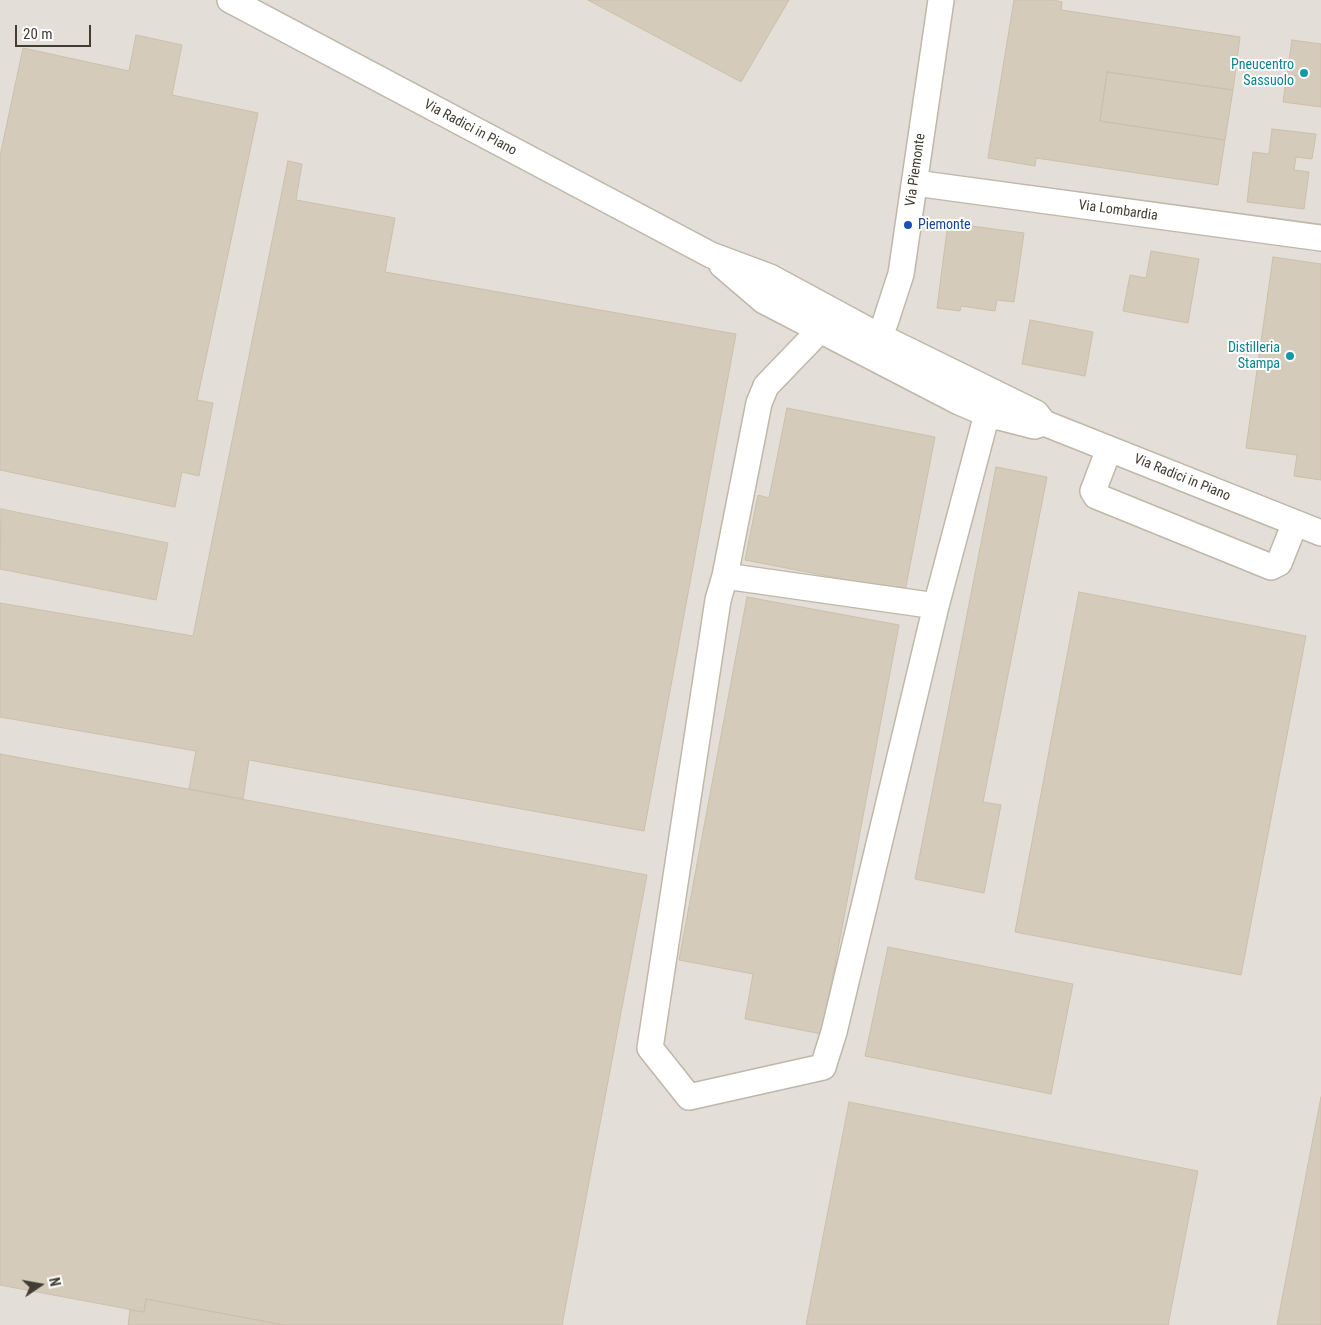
<!DOCTYPE html>
<style>
body{margin:0}
#map{position:relative;width:1321px;height:1325px;overflow:hidden;background:#f1ede2;font-family:"Roboto Condensed",sans-serif}
canvas{display:block}
.north{position:absolute;left:15px;top:1260px;width:50px;height:50px;-webkit-text-stroke:4px #fff;paint-order:stroke;rotate:78deg;font-size:14px;font-weight:700;line-height:20px;text-align:center;color:#423c33}
.north::after{content:'';display:block;margin:auto;width:18px;height:22px;background:#423c33;clip-path:polygon(50% 0,100% 100%,50% 72%,0 100%)}
.scale{position:absolute;left:15px;top:25px;width:76px;height:22px;box-sizing:border-box;border:2px solid #423c33;border-top:0;padding-left:6px;font-size:15px;line-height:18px;white-space:nowrap;color:#423c33;-webkit-text-stroke:4px #fff;paint-order:stroke}
</style>
<div id="map">
<canvas width="1321" height="1325"></canvas>
<div class="north">N</div>
<div class="scale">20 m</div>
</div>
<script>
const g = document.querySelector('canvas').getContext('2d');
g.lineJoin = 'round';
function fill(path, color) { g.fillStyle = color; g.fill(path, 'evenodd'); }
const shape = rows => new Path2D(rows.map(r => 'M' + r).join(''));
function stroke(path, color, width, dash) { g.strokeStyle = color; g.lineWidth = width; g.lineCap = dash ? 'butt' : 'round'; g.setLineDash(dash || []); g.stroke(path); }
function drawText(font, color, halo, rows, align = 'center') {
  g.font = font + ' "Roboto Condensed",sans-serif'; g.lineWidth = 4; g.setLineDash([]); g.textBaseline = 'middle'; g.strokeStyle = halo; g.fillStyle = color; for (const [text, x, y, turn = 0] of rows) {
    g.save(); g.translate(x, y); g.rotate((+turn || 0) * Math.PI / 180); g.textAlign = isNaN(turn) ? turn : align; if (halo) g.strokeText(text, 0, 0); g.fillText(text, 0, 0); g.restore();
  }
}
fill(shape([
 [0,0,1321,0,1321,1325,0,1325]
]), '#e3ded7');
const building = shape([
 [588,0,789,0,741,82,588,0],
 [1014,0,1053,0,1062,2,1061,10,1240,37,1233,90,1107,72,1100,121,1225,140,1218,185,1036,158,1035,166,988,158,1014,0],
 [136,35,182,45,172,95,258,113,197,400,213,403,199,476,182,472,175,507,0,470,0,156,23,48,129,71,136,35],
 [1292,40,1321,44,1321,107,1283,102,1292,40],
 [1107,72,1233,90,1225,140,1100,121,1107,72],
 [1272,129,1316,134,1312,159,1296,157,1294,170,1309,172,1304,209,1247,202,1253,152,1269,154,1272,129],
 [288,161,302,164,296,200,395,218,385,272,736,334,644,831,249,760,243,799,189,789,196,751,0,717,0,603,193,636,288,161],
 [948,223,1024,233,1014,302,997,300,995,311,961,306,960,311,937,308,948,223],
 [1151,251,1199,259,1188,323,1123,311,1130,275,1146,278,1151,251],
 [1273,257,1321,264,1321,480,1294,476,1297,455,1246,448,1273,257],
 [1030,320,1093,332,1085,376,1022,364,1030,320],
 [787,408,935,437,905,591,745,560,758,495,769,498,787,408],
 [996,467,1047,477,983,802,1001,805,984,893,915,879,996,467],
 [1,509,168,543,156,600,0,569,1,509],
 [1079,592,1306,636,1241,975,1015,932,1079,592],
 [747,597,899,625,822,1034,745,1019,753,974,679,960,747,597],
 [0,754,647,875,562,1325,284,1325,146,1299,144,1312,0,1285,0,754],
 [888,947,1073,984,1051,1094,865,1056,888,947],
 [1321,1097,1321,1325,1277,1325,1321,1097],
 [849,1102,1198,1171,1168,1325,806,1325,849,1102],
 [146,1299,284,1325,128,1325,130,1310,144,1312,146,1299]
]);
fill(building, '#d5cbbb');
stroke(building, '#cdc0ab', 1);
const minor = shape([
 [230,0,711,255,770,277,879,336,1036,413,1044,423,1321,533],
 [915,183,1321,238],
 [722,265,764,301,959,402,987,414,1034,426,1044,423],
 [820,330,766,386,759,403,725,576,718,600,650,1048,689,1097,823,1067,834,1032,936,606,987,414],
 [879,336,885,323,901,274,941,0],
 [1109,449,1093,491,1096,496,1271,567,1279,563,1295,523],
 [725,576,936,606]
]);
stroke(minor, '#bfb7a8', 28);
stroke(minor, '#fff', 25);
for (const [x, y, r, color] of [
 [1304,73,5,"#0f9aa8"],
 [908,225,5,"#1a4fb4"],
 [1290,356,5,"#0f9aa8"]
]) { const dot = new Path2D(); dot.arc(x, y, r, 0, 2 * Math.PI); g.fillStyle = color; g.fill(dot); stroke(dot, '#fff', 2); }
drawText('14px', '#0d838f', '#fff', [
 ["Pneucentro",1294,65],
 ["Sassuolo",1294,81],
 ["Distilleria",1280,348],
 ["Stampa",1280,364]
], 'right');
drawText('14px', '#423c33', '#fff', [
 ["Via Radici in Piano",470,128,28],
 ["Via Piemonte",916,170,-82],
 ["Via Lombardia",1118,211,8],
 ["Via Radici in Piano",1182,478,22]
]);
drawText('14px', '#164399', '#fff', [
 ["Piemonte",918,225]
], 'left');
</script>
